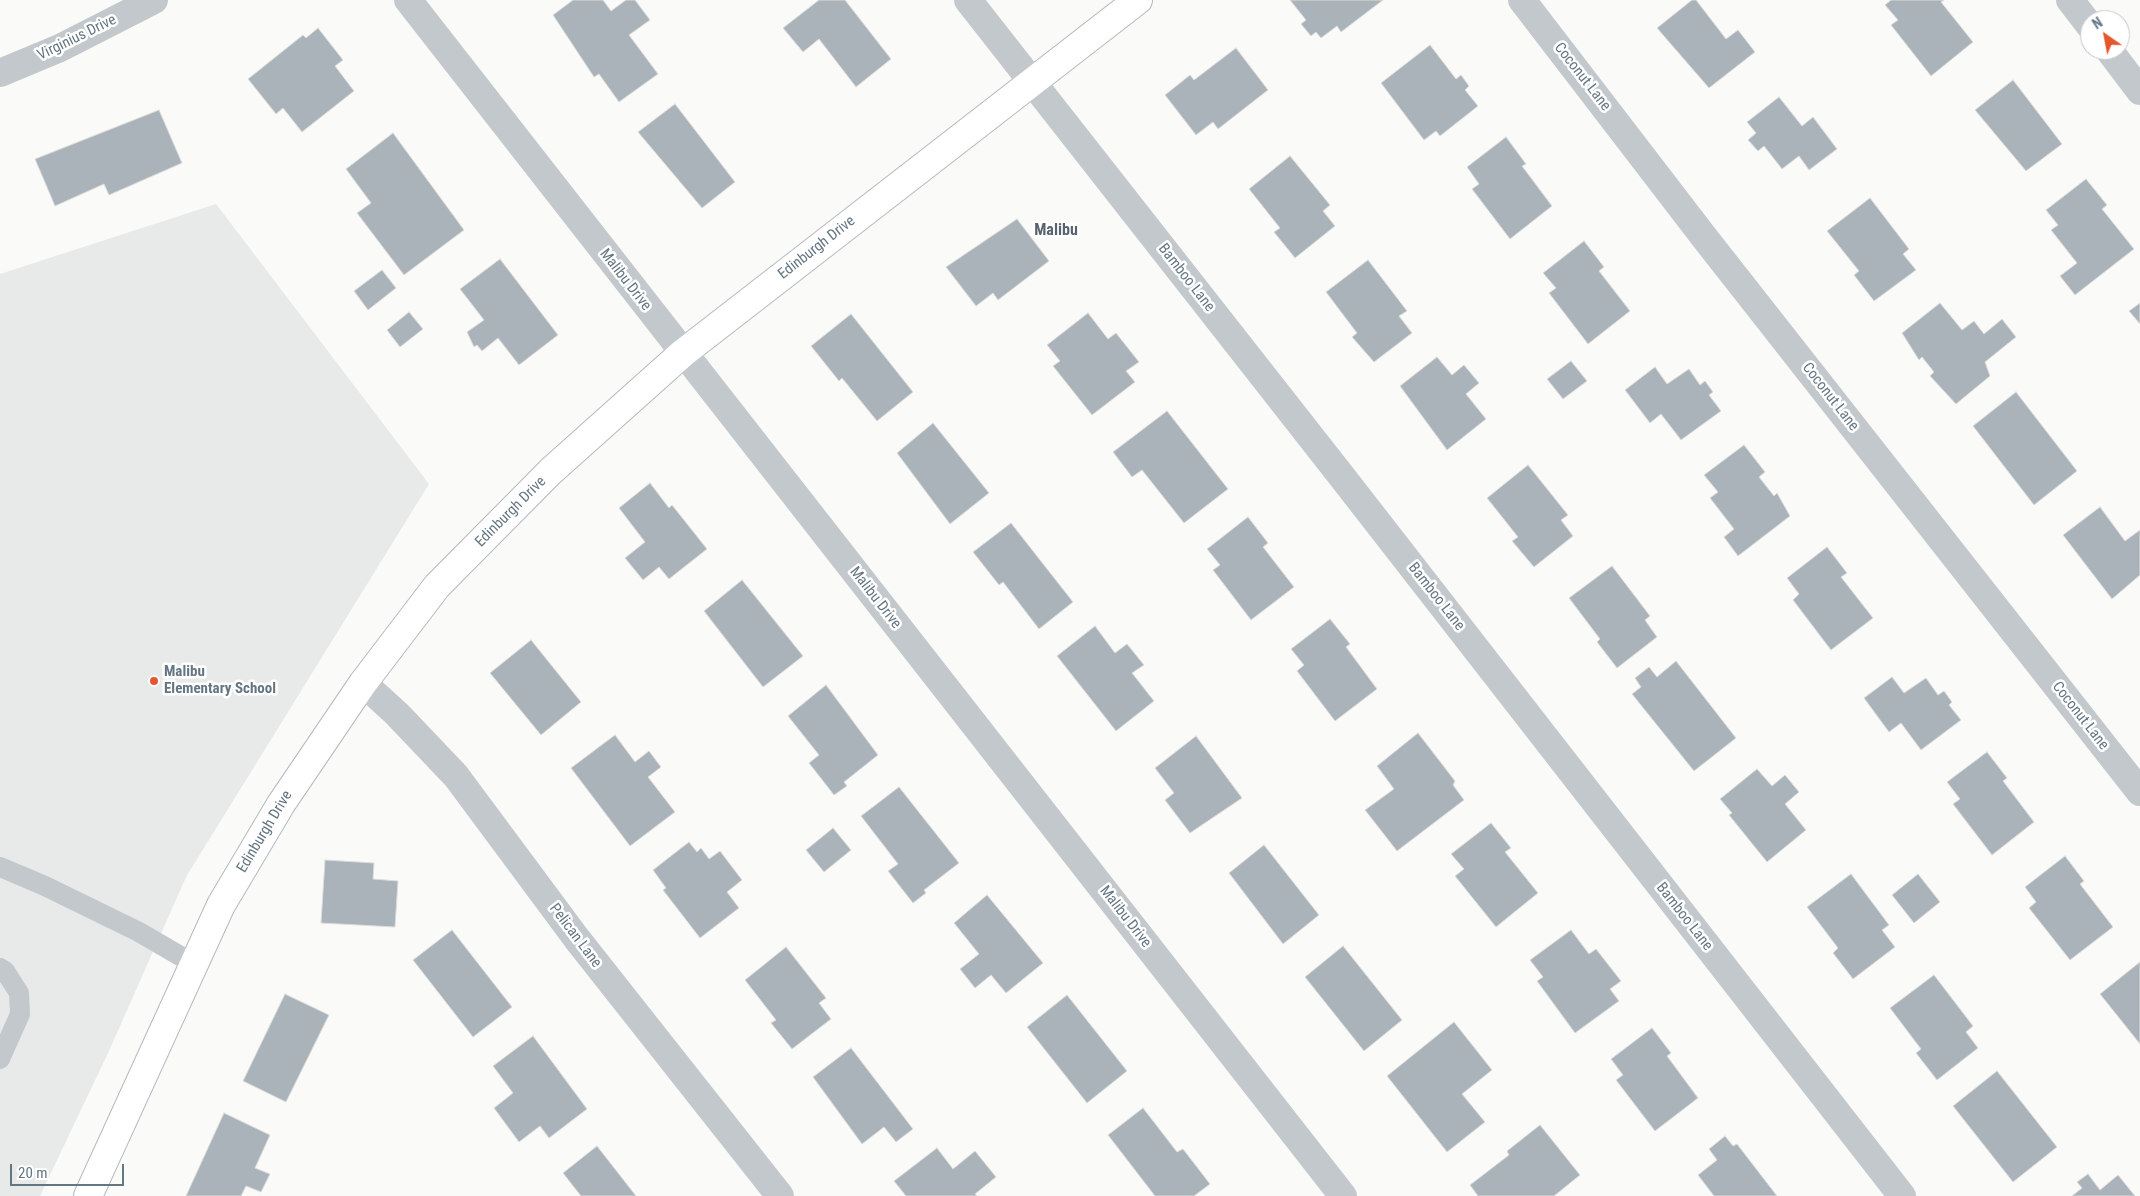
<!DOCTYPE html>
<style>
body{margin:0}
#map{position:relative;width:2140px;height:1196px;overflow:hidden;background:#fafaf8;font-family:"Roboto Condensed",sans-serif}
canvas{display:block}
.north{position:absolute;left:2080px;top:10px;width:50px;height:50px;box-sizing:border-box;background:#fff;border:1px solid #c1c8cd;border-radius:50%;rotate:327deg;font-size:14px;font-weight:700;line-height:20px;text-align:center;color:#657683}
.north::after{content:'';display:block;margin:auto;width:18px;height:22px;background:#e4572e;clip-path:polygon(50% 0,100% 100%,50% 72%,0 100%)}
.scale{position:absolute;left:10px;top:1164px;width:114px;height:22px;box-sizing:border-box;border:2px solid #657683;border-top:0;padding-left:6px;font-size:15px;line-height:18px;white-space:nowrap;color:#657683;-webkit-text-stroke:4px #fff;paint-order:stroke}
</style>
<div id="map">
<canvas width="2140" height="1196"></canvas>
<div class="north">N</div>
<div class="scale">20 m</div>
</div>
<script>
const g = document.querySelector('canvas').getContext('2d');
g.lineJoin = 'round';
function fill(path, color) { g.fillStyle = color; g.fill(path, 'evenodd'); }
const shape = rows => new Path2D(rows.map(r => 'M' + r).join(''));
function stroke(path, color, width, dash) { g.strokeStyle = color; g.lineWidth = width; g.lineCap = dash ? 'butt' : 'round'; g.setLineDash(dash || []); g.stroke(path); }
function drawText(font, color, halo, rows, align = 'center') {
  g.font = font + ' "Roboto Condensed",sans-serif'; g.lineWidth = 5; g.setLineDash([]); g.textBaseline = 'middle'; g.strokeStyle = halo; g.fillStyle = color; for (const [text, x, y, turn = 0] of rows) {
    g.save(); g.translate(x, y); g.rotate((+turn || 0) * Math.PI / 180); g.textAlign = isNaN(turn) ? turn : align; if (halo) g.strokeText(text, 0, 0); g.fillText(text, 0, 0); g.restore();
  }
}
fill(shape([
 [216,204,429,484,186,877,109,1051,40,1196,0,1196,0,274]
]), '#e8e9e9');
const building = shape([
 [573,0,603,0,611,11,626,0,635,0,650,20,629,35,658,74,619,102,599,74,594,77,553,15,573,0],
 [819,0,845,0,891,59,856,87,819,39,803,52,783,28,819,0],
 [1290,0,1383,0,1341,32,1337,26,1321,38,1316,32,1311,36,1301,24,1306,20,1290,0],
 [1692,0,1696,0,1726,39,1738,30,1755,52,1709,88,1657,28,1692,0],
 [1891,0,1944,0,1941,2,1973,42,1931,76,1891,25,1898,20,1885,5,1891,0],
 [318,28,343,60,335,66,354,91,302,132,283,108,276,114,248,79,303,35,306,38,318,28],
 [1430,45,1456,79,1461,75,1469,86,1465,90,1478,106,1440,136,1436,131,1424,140,1381,83,1430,45],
 [1236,48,1268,90,1218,129,1213,122,1196,135,1165,95,1190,75,1194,80,1236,48],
 [2013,80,2062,144,2026,171,1975,110,2013,80],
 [1779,97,1802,126,1813,117,1837,149,1809,170,1799,156,1782,169,1764,146,1758,151,1748,140,1756,133,1747,122,1779,97],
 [675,104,735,182,702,208,638,132,675,104],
 [159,110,182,163,109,195,104,184,55,206,35,159,159,110],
 [393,133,464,230,404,275,357,213,371,203,346,169,393,133],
 [1506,137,1526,164,1522,166,1552,206,1510,239,1472,189,1479,184,1467,167,1506,137],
 [1290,156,1330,205,1323,211,1335,226,1295,258,1274,232,1280,228,1249,189,1290,156],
 [2086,179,2107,205,2102,209,2134,249,2075,295,2060,276,2077,263,2051,230,2058,225,2046,210,2086,179],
 [1870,198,1909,249,1903,254,1916,270,1874,301,1854,275,1859,271,1827,231,1870,198],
 [1017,219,1049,261,998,300,993,293,976,306,946,267,1017,219],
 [1584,241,1604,267,1599,271,1630,311,1588,344,1549,293,1556,288,1543,273,1584,241],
 [500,259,558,335,519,365,498,338,482,351,477,345,474,347,467,332,484,320,460,289,500,259],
 [1368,260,1407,311,1399,316,1412,333,1374,362,1352,337,1357,333,1326,292,1368,260],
 [382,270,396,288,368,310,354,291,382,270],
 [1940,303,1962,330,1974,321,1984,334,2002,319,2016,337,1985,362,1990,376,1956,404,1930,376,1934,372,1922,357,1919,360,1902,333,1940,303],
 [2140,303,2140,324,2129,311,2140,303],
 [409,312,423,329,400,347,387,330,409,312],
 [1088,313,1108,339,1116,333,1139,362,1126,371,1135,382,1092,415,1053,366,1060,361,1047,345,1088,313],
 [851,314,913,392,877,421,842,378,839,381,811,346,851,314],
 [1437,357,1452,375,1464,365,1479,383,1466,394,1486,419,1447,450,1400,386,1437,357],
 [1571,361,1587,381,1563,399,1547,379,1571,361],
 [1655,367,1667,384,1689,369,1700,385,1705,381,1713,392,1709,395,1721,411,1681,440,1661,414,1650,423,1625,390,1655,367],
 [2016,392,2077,471,2034,505,1973,426,2016,392],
 [1167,411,1228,489,1184,523,1142,470,1132,477,1113,452,1167,411],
 [933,423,989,493,950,524,897,453,933,423],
 [1744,445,1765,472,1759,477,1774,496,1777,493,1790,516,1738,556,1724,537,1734,529,1710,498,1718,492,1704,475,1744,445],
 [1528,465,1568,515,1561,520,1573,536,1534,567,1512,541,1518,537,1487,498,1528,465],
 [650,483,669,508,672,505,707,549,669,579,659,567,643,580,625,558,645,542,619,508,650,483],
 [2100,507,2125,541,2140,530,2140,575,2112,599,2063,535,2100,507],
 [1248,517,1268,543,1263,547,1294,587,1251,620,1213,570,1220,565,1207,549,1248,517],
 [1011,523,1073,602,1039,629,1003,582,999,585,973,552,1011,523],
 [1827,547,1847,573,1841,577,1873,618,1831,650,1793,600,1799,594,1787,578,1827,547],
 [1612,566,1650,616,1645,620,1657,637,1617,668,1597,642,1600,639,1569,598,1612,566],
 [742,580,803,656,763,687,704,611,742,580],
 [1330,619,1350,644,1346,647,1377,689,1335,721,1297,671,1304,665,1291,649,1330,619],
 [1095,626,1115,653,1127,644,1144,665,1132,673,1154,701,1116,731,1057,656,1095,626],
 [531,640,581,702,541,735,490,673,531,640],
 [1676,661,1736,738,1694,771,1632,694,1641,687,1635,678,1649,667,1657,677,1676,661],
 [1892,677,1904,693,1926,678,1938,695,1944,691,1952,702,1949,705,1961,720,1921,750,1901,723,1889,732,1864,698,1892,677],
 [826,685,878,755,844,782,847,786,834,795,809,763,819,755,788,716,826,685],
 [1418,733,1455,781,1453,785,1464,800,1397,851,1365,810,1394,789,1377,766,1418,733],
 [615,735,635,762,649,751,661,767,648,777,675,812,630,846,571,768,615,735],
 [1196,736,1242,798,1190,833,1165,800,1174,793,1155,768,1196,736],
 [1987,752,2007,778,2003,781,2034,822,1992,855,1953,804,1960,799,1947,782,1987,752],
 [1757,769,1772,786,1785,775,1799,792,1785,804,1806,830,1767,862,1729,815,1732,813,1720,799,1757,769],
 [899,787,959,863,924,890,926,893,913,903,888,871,898,864,861,816,899,787],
 [1491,823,1511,848,1505,852,1538,893,1496,927,1455,876,1464,869,1451,854,1491,823],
 [833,828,851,850,824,872,806,850,833,828],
 [689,842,697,852,701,848,709,859,720,851,742,880,727,892,739,908,700,938,663,890,666,888,653,870,689,842],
 [1264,845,1319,915,1283,944,1229,873,1264,845],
 [2065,856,2084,881,2080,884,2113,927,2070,960,2029,908,2036,902,2025,887,2065,856],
 [325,860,374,863,373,879,398,881,395,927,321,923,325,860],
 [1851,874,1889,925,1882,930,1895,947,1853,979,1833,953,1838,948,1807,907,1851,874],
 [1918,874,1940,902,1914,923,1892,895,1918,874],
 [987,895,1043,963,1006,993,991,975,975,988,960,969,979,954,954,923,987,895],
 [452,930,512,1007,473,1037,413,960,452,930],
 [1571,930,1589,954,1596,949,1621,981,1610,989,1619,1001,1575,1033,1537,981,1543,977,1530,960,1571,930],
 [1343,946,1402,1020,1364,1051,1305,977,1343,946],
 [786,947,826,998,819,1003,831,1019,792,1049,771,1023,776,1020,745,980,786,947],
 [2140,962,2140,1044,2100,994,2140,962],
 [1934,975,1973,1026,1966,1032,1978,1048,1937,1080,1916,1053,1921,1049,1890,1008,1934,975],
 [285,994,329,1015,286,1102,243,1081,285,994],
 [1067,995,1127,1071,1087,1103,1027,1027,1067,995],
 [1454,1022,1492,1070,1462,1094,1485,1122,1447,1152,1387,1076,1454,1022],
 [1652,1028,1671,1053,1667,1056,1698,1098,1655,1131,1616,1080,1623,1075,1611,1059,1652,1028],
 [533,1036,587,1109,549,1138,540,1126,519,1142,494,1108,513,1093,493,1066,533,1036],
 [851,1048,913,1129,896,1142,884,1127,862,1144,813,1077,851,1048],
 [1997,1071,2057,1147,2013,1182,1953,1106,1997,1071],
 [1143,1108,1177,1152,1183,1149,1210,1184,1194,1196,1155,1196,1108,1135,1143,1108],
 [224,1113,270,1135,255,1168,270,1174,261,1192,246,1186,241,1196,186,1196,224,1113],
 [1540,1125,1580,1175,1554,1196,1478,1196,1470,1185,1509,1155,1507,1151,1540,1125],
 [1725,1136,1733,1146,1737,1144,1777,1196,1714,1196,1698,1175,1717,1160,1709,1149,1725,1136],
 [597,1146,636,1196,581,1196,563,1173,597,1146],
 [937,1148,953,1169,975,1151,996,1177,975,1194,977,1196,906,1196,894,1181,937,1148],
 [2088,1174,2100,1190,2118,1175,2135,1196,2072,1196,2082,1188,2077,1182,2088,1174]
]);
fill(building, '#aab3b9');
stroke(building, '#dcdcda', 1);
const secondary = shape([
 [88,1196,221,905,281,804,363,683,437,586,551,471,683,353,1138,0]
]);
stroke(secondary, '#b3babf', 30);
stroke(shape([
 [0,867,45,886,139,932,194,964],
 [0,968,5,971,19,993,20,1014,0,1059]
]), '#c3c8cc', 20);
stroke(shape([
 [408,0,1343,1196],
 [968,0,1343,478,1902,1196],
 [1522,0,1704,237,2140,792],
 [2070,0,2090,26],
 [2109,50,2140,91],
 [0,73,60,48,154,0],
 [363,683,397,714,456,776,577,939,780,1196]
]), '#c3c8cc', 28);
stroke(secondary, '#fff', 28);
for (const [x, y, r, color] of [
 [154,681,5,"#e4572e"]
]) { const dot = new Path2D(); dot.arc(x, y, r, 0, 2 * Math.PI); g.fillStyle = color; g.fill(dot); stroke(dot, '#fff', 2); }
drawText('15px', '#657683', '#fff', [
 ["Virginius Drive",77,38,-26],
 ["Coconut Lane",1582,77,52],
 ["Edinburgh Drive",817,248,-38],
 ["Bamboo Lane",1186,278,52],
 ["Malibu Drive",625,280,52],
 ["Coconut Lane",1830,397,52],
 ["Edinburgh Drive",511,512,-45],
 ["Bamboo Lane",1436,597,52],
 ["Malibu Drive",875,598,52],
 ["Coconut Lane",2080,716,52],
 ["Edinburgh Drive",265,832,-59],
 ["Malibu Drive",1125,917,52],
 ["Bamboo Lane",1684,917,52],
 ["Pelican Lane",575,936,53]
]);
drawText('bold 15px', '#657683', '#fff', [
 ["Malibu",164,672],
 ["Elementary School",164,689]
], 'left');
drawText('bold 16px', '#57646e', '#fff', [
 ["Malibu",1056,231]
]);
</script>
